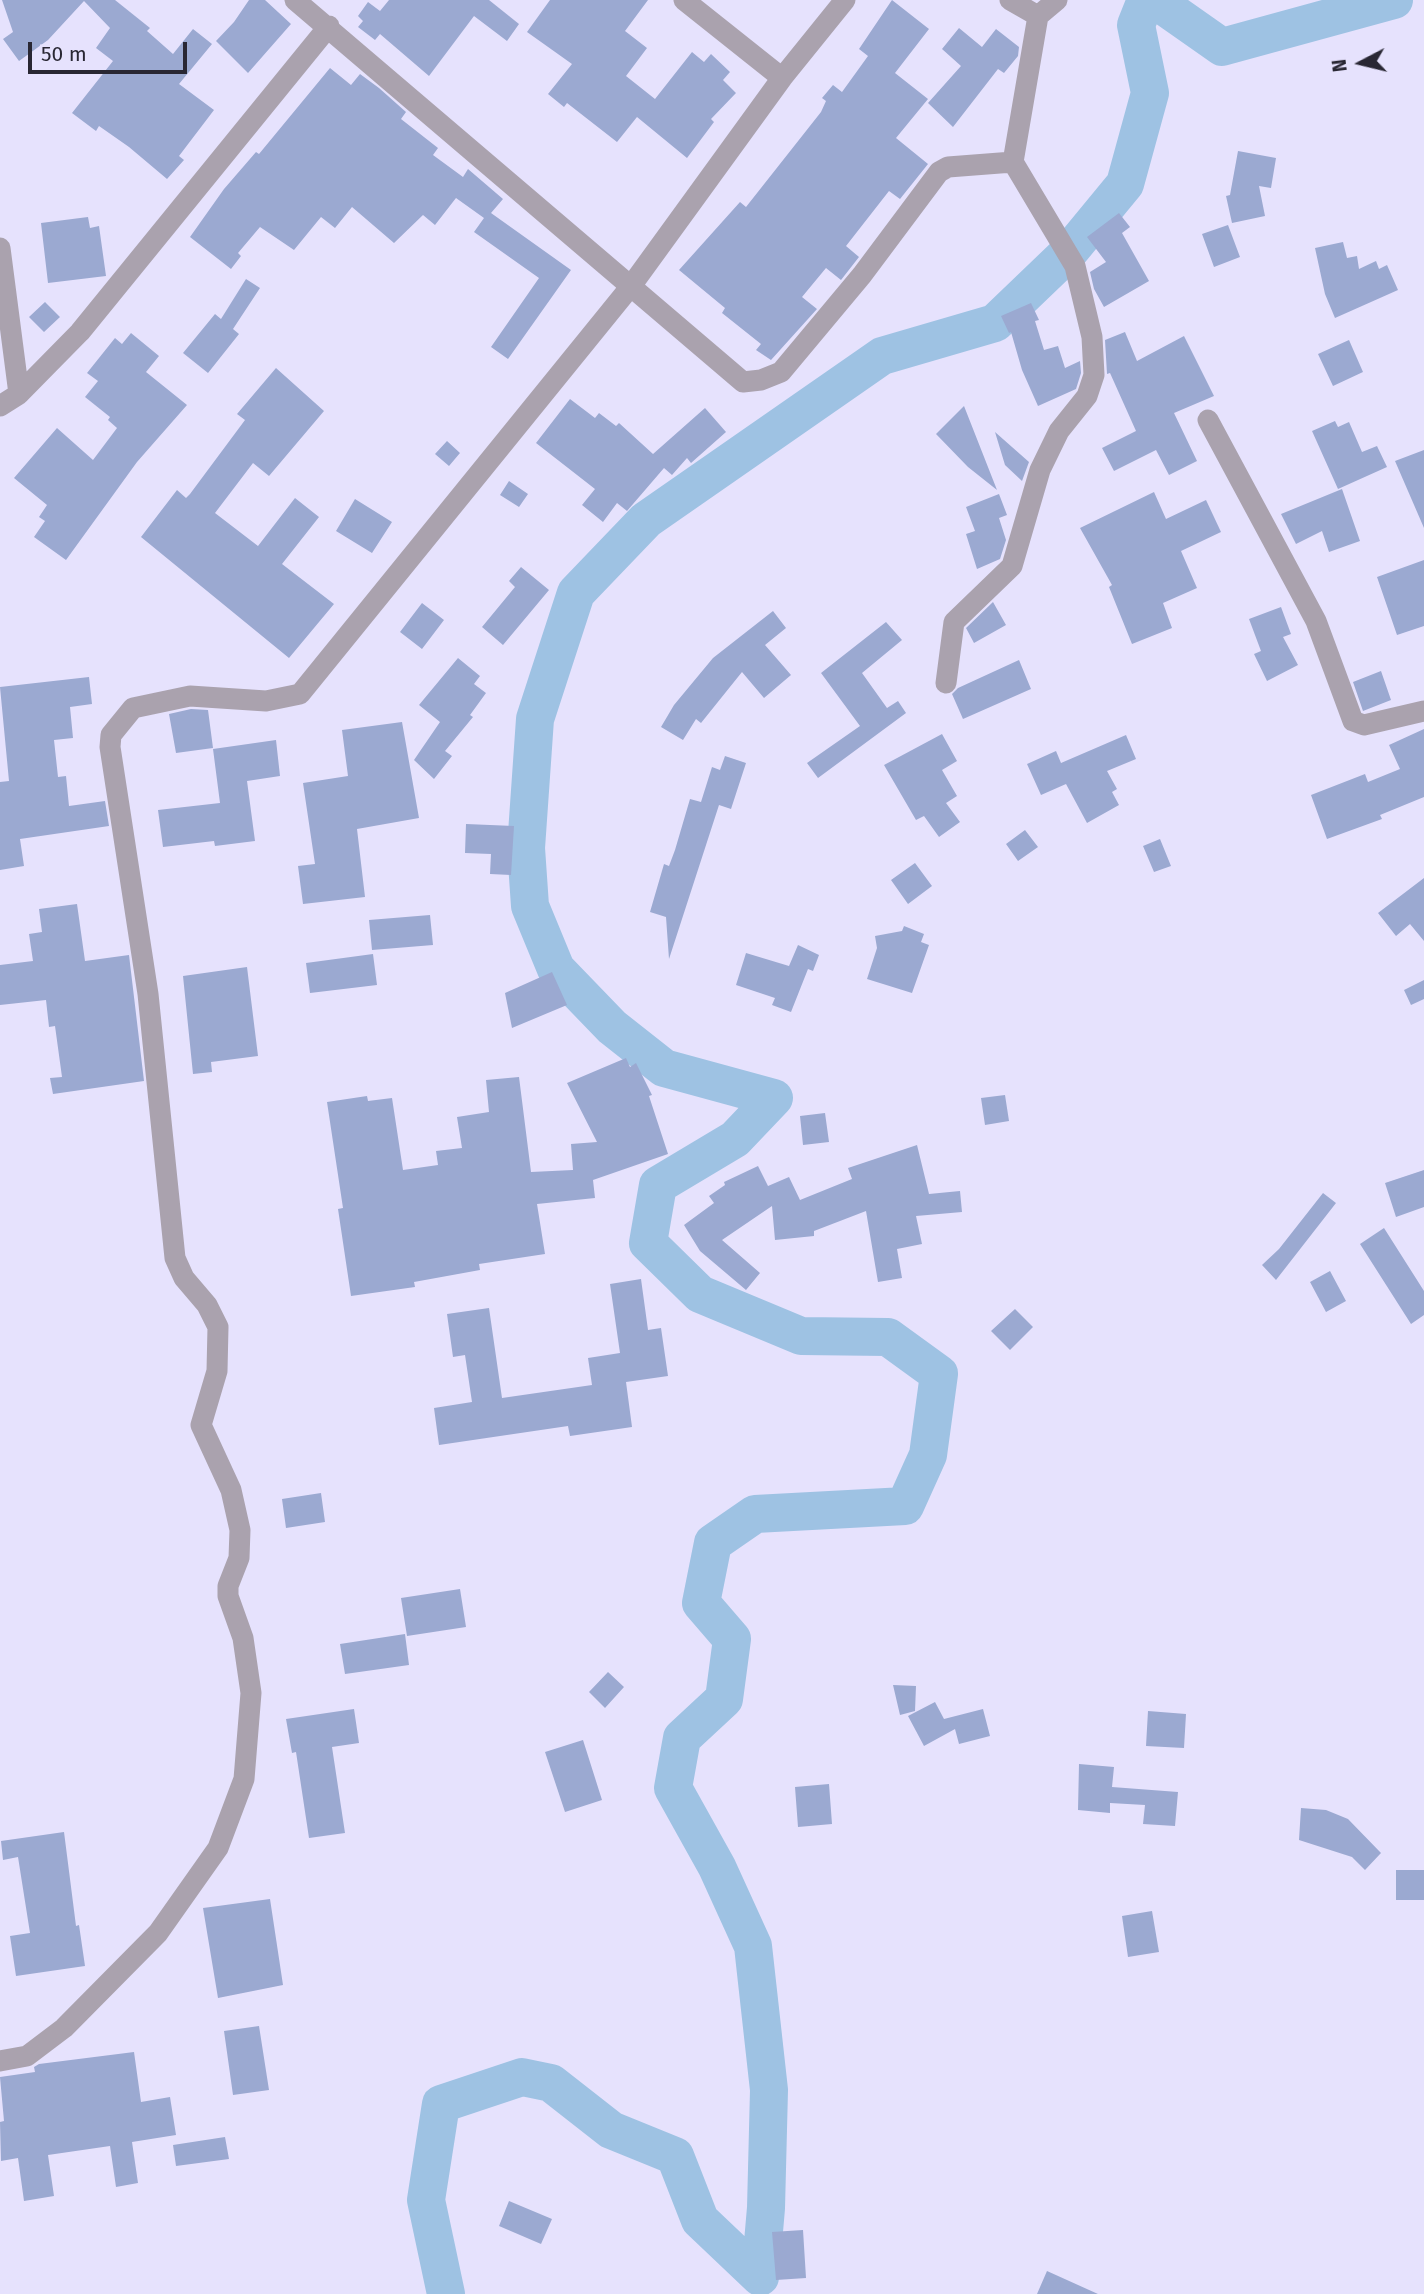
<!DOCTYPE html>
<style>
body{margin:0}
#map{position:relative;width:1424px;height:2294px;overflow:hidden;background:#e6e2fd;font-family:"Fira Sans",sans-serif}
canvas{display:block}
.north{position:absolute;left:1326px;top:28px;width:70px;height:70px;-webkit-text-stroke:5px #e6e2fd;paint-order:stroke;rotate:263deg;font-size:19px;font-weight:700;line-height:28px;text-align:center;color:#292733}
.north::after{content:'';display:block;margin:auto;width:24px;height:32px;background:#292733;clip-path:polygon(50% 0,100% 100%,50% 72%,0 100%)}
.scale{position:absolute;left:28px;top:42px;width:159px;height:32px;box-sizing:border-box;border:4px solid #292733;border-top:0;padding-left:9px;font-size:21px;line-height:24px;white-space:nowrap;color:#292733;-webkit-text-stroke:5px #e6e2fd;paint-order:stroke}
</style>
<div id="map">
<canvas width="1424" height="2294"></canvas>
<div class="north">N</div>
<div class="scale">50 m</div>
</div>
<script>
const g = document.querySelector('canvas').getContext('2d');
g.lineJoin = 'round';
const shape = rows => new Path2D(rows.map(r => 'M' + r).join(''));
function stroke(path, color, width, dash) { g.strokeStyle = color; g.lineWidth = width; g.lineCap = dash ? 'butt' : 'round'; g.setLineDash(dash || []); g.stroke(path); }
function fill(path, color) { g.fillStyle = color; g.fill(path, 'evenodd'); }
stroke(shape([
 [1155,0,1222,47,1394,0],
 [446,2294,426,2200,441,2104,522,2077,551,2083,611,2130,675,2156,700,2220,760,2277,766,2208,769,2090,753,1946,717,1867,673,1788,682,1738,724,1699,732,1639,701,1603,713,1543,755,1514,905,1506,928,1455,939,1374,888,1337,801,1336,700,1294,648,1243,658,1185,735,1139,774,1098,664,1068,612,1027,556,969,530,906,526,848,535,719,576,593,646,520,882,356,995,323,1069,252,1125,184,1150,93,1136,25,1146,0]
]), '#9ec2e3', 38);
fill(shape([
 [2,0,115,0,150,28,147,31,173,54,193,29,212,44,179,84,214,110,179,156,184,160,167,179,129,147,99,126,96,131,72,113,113,61,96,48,110,28,84,1,48,40,19,61,3,39,13,32],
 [249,0,265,0,291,24,248,73,216,41,234,22],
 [389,0,489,0,519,24,507,41,474,16,429,76,380,34,375,40,358,27,363,21,358,16,368,2,380,11],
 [550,0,648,0,625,31,647,48,626,76,655,99,692,52,704,62,711,54,730,72,723,80,736,93,711,119,714,122,687,158,637,117,617,142,567,103,564,107,548,94,572,64,527,32],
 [892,0,929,29,895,73,928,99,896,138,928,164,900,199,889,191,846,246,859,257,841,280,826,268,802,297,817,309,771,360,756,350,761,344,722,313,725,308,679,270,740,202,746,207,821,112,826,101,822,98,833,85,842,92,868,56,859,49],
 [959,28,982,47,996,29,1019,47,1018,56,1004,73,998,69,953,127,928,103,961,66,942,49],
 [330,68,351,85,360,74,379,88,406,112,401,119,438,148,433,155,463,177,468,169,503,199,491,213,571,270,508,359,491,347,539,278,474,232,484,218,456,198,435,225,423,215,394,243,352,207,335,228,321,217,294,250,260,227,238,253,241,256,231,269,190,237,224,189,256,152,259,154],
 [1238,151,1276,158,1271,188,1259,186,1265,216,1232,223,1226,196,1230,195],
 [1119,213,1130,227,1122,233,1149,281,1104,307,1094,289,1090,272,1106,262,1087,237],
 [88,217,90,228,99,226,106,276,48,283,41,223],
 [1228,225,1240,257,1214,267,1202,234],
 [1343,242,1347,258,1357,256,1359,269,1376,261,1379,269,1387,265,1398,290,1335,318,1325,294,1315,248],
 [246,279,260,288,233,329,239,334,208,373,183,353,215,314,221,319],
 [45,302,60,317,44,332,29,317],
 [1031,303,1039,320,1035,321,1044,350,1058,346,1065,368,1080,361,1081,373,1076,389,1038,406,1022,370,1011,332,1009,333,1001,316],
 [1125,332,1137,361,1184,336,1214,396,1174,413,1197,461,1169,475,1156,450,1114,471,1102,448,1136,431,1110,373,1107,374,1105,340],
 [131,333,159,356,146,372,187,405,137,462,66,560,34,537,45,521,39,517,47,505,14,478,57,428,93,460,117,428,108,420,110,417,85,397,98,381,87,373,115,338,122,344],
 [1349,340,1363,372,1333,386,1318,354],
 [276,368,324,411,269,476,253,463,215,513,258,546,295,498,319,517,282,564,334,604,289,658,141,537,177,490,186,498,190,494,245,420,237,414],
 [570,399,595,418,599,413,616,426,619,423,653,454,705,408,726,432,691,463,687,458,672,475,664,468,627,511,617,503,603,522,582,505,595,489,536,443],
 [964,406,997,490,968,467,936,434],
 [1335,421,1338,427,1349,422,1362,452,1377,446,1387,467,1338,489,1312,431],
 [995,432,1029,462,1022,481,1005,465],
 [447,441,460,453,449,466,435,454],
 [1424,450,1424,528,1395,461],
 [509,481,528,494,519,507,500,495],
 [1342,489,1360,541,1329,552,1322,531,1296,544,1281,514],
 [1154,492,1166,519,1206,500,1221,532,1181,551,1197,588,1163,603,1172,628,1132,644,1109,587,1112,585,1080,528],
 [999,494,1007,515,999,518,1006,540,1000,559,977,569,966,534,975,531,966,507],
 [355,499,392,522,372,553,336,531],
 [1424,560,1424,626,1397,635,1377,577],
 [521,567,549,590,503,645,482,627,515,587,509,581],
 [993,602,1006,625,974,643,966,628],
 [422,603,444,620,422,649,400,632],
 [1281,607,1291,634,1283,637,1298,665,1267,681,1254,654,1261,651,1249,619],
 [773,611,786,628,765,645,791,675,764,698,742,672,701,723,696,719,683,740,661,727,674,705,713,658],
 [886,622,902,640,862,673,887,708,898,701,906,713,818,778,807,763,860,726,821,673],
 [458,658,480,676,474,684,486,693,470,715,473,717,445,751,452,756,434,779,414,760,440,722,419,705],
 [1019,660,1031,689,963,719,952,694,958,688],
 [1381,671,1391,700,1363,711,1353,682],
 [89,677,92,704,70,707,73,738,54,740,58,777,66,776,69,806,105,801,109,826,20,839,24,866,0,870,0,782,9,781,0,687],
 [191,709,208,710,213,748,176,753,169,714],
 [402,722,419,818,357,829,365,897,303,904,298,866,315,864,303,783,348,776,342,730],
 [1424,729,1424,797,1380,815,1382,819,1327,839,1311,795,1365,774,1368,782,1400,769,1389,745],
 [942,734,957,761,942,770,957,796,946,803,960,822,939,837,924,816,916,820,884,765],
 [1126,735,1136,759,1107,771,1117,789,1112,792,1119,805,1087,823,1066,784,1041,795,1027,764,1056,751,1061,763],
 [276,740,280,776,247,781,255,841,215,846,214,841,163,847,158,810,220,803,213,749],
 [725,756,746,763,731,809,719,805,669,959,666,917,650,912,664,864,669,866,675,850,690,799,701,802,712,767,720,770],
 [466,824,514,826,511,875,490,874,491,854,465,853],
 [1025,830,1038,847,1018,861,1006,844],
 [1160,839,1171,866,1154,872,1143,846],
 [915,863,932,886,908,904,891,880],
 [1424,878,1424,941,1410,924,1396,936,1378,913],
 [77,904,85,961,129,955,144,1081,53,1094,50,1078,62,1077,55,1026,49,1027,46,1000,0,1005,0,965,33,961,29,934,42,932,39,909],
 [430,915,433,945,372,950,369,920],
 [904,926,924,934,921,942,929,945,912,993,867,979,877,948,875,936,902,931],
 [798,945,819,955,813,971,808,969,791,1012,772,1005,775,998,736,985,746,953,789,966],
 [373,954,377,985,310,993,306,963],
 [247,967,258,1056,211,1062,212,1072,193,1074,183,976],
 [552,972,567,1005,512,1028,505,993],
 [1424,980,1424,999,1411,1005,1404,990],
 [626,1058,630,1067,636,1063,652,1095,649,1096,668,1154,593,1180,595,1198,537,1204,545,1254,479,1264,480,1270,414,1282,415,1287,351,1296,338,1209,343,1208,327,1102,367,1096,368,1101,392,1098,403,1170,438,1165,436,1151,462,1148,457,1117,489,1112,486,1080,519,1077,531,1172,573,1170,571,1144,597,1142,567,1083],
 [1005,1095,1009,1121,985,1125,981,1098],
 [825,1113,829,1142,803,1145,800,1116],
 [917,1145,929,1194,960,1191,962,1212,916,1216,922,1244,897,1249,902,1278,878,1282,866,1211,814,1231,814,1236,775,1240,772,1206,722,1240,760,1273,746,1290,700,1251,684,1225,714,1203,709,1196,725,1185,724,1182,758,1166,768,1186,789,1177,800,1200,852,1179,848,1168],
 [1424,1170,1424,1207,1396,1217,1385,1183],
 [1323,1193,1336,1203,1276,1280,1262,1265,1279,1249],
 [1384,1228,1424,1291,1424,1315,1411,1324,1360,1244],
 [1330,1271,1346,1301,1326,1312,1310,1282],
 [641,1279,648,1330,661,1328,668,1376,626,1382,632,1427,570,1436,568,1426,439,1445,434,1408,472,1402,465,1355,453,1357,447,1314,489,1308,502,1398,592,1385,588,1358,620,1353,610,1284],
 [1015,1309,1033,1327,1010,1350,991,1331],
 [321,1493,325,1522,286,1528,282,1499],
 [460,1589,466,1627,407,1636,401,1598],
 [405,1634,409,1665,345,1674,340,1644],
 [608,1672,624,1687,605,1708,589,1692],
 [893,1685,916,1686,915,1711,900,1715],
 [935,1702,944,1719,983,1709,990,1736,959,1744,955,1729,924,1746,908,1716],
 [354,1709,359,1743,332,1747,345,1833,309,1838,296,1752,292,1753,286,1719],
 [1148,1711,1186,1714,1184,1748,1146,1746],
 [583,1740,602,1800,565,1812,545,1752],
 [1079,1764,1114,1767,1112,1787,1178,1792,1175,1826,1143,1824,1145,1805,1110,1803,1110,1813,1078,1810],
 [829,1784,832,1824,798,1827,795,1787],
 [1301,1808,1326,1810,1348,1819,1381,1853,1365,1870,1352,1857,1299,1840],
 [64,1832,76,1926,79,1925,85,1966,16,1976,10,1936,30,1933,18,1857,3,1860,1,1841],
 [1396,1870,1424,1870,1424,1900,1396,1900],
 [270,1899,283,1985,218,1998,203,1908],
 [1152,1911,1159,1952,1128,1957,1122,1916],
 [259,2026,269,2090,233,2095,224,2031],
 [134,2052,141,2102,170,2097,176,2135,132,2142,138,2183,116,2187,110,2146,48,2155,54,2196,24,2201,18,2158,1,2161,0,2122,4,2121,0,2077,35,2072,34,2067,39,2064],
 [225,2137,229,2159,176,2166,173,2145],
 [509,2201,552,2219,541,2244,499,2226],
 [803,2230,806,2278,776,2280,772,2232],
 [1047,2271,1098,2294,1037,2294]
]), '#9ba9d1');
stroke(shape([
 [295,0,743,382,761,380,781,372,862,275,939,172,948,167,1013,162],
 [684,0,782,78],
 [1010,0,1038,16,1057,0],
 [0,248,19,394],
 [0,406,19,394,80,332,329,26],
 [1208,420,1316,621,1353,721,1364,725,1424,711],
 [946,683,954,622,1012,566,1040,470,1059,431,1087,396,1094,375,1092,337,1075,266,1013,162,1038,16],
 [0,2061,27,2056,64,2028,158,1933,218,1848,244,1779,251,1693,243,1638,228,1596,228,1586,239,1558,240,1530,231,1490,201,1425,217,1371,218,1327,207,1305,184,1278,175,1258,148,994,110,747,111,735,133,708,190,696,266,701,300,694,631,286,782,78,845,0]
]), '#aaa2ae', 21);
</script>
